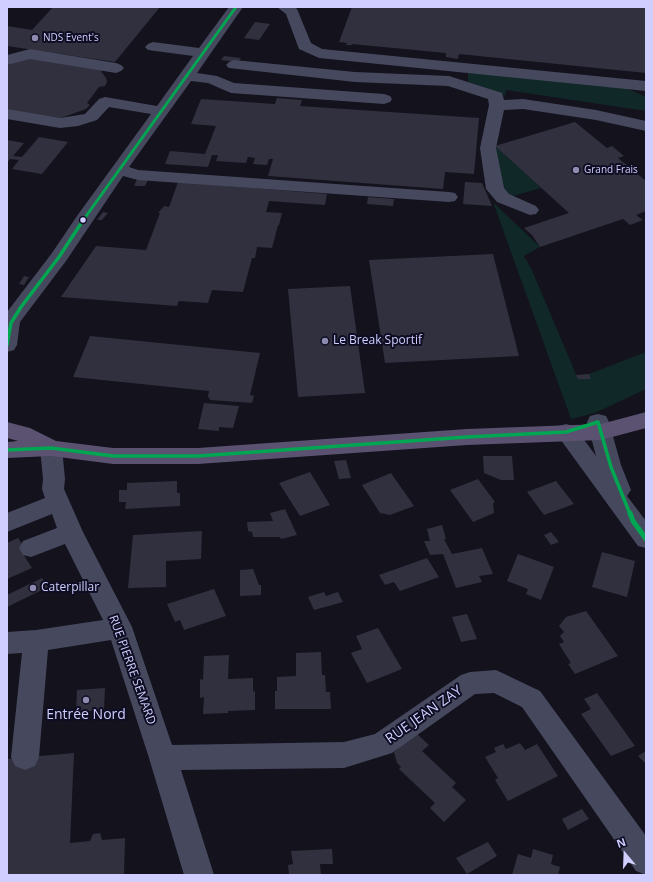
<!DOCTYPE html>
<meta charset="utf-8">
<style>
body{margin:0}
#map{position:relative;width:653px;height:882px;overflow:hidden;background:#13121d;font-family:"Open Sans",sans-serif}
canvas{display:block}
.frame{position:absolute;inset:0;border:8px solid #cfceff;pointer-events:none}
.north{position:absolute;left:605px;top:834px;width:40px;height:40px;-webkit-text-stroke:3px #0f0d22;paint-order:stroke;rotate:341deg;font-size:11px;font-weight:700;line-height:16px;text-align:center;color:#cfceff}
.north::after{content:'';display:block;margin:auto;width:14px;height:18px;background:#cfceff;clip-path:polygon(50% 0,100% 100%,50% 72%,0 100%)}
</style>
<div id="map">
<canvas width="653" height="882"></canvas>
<div class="frame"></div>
<div class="north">N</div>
</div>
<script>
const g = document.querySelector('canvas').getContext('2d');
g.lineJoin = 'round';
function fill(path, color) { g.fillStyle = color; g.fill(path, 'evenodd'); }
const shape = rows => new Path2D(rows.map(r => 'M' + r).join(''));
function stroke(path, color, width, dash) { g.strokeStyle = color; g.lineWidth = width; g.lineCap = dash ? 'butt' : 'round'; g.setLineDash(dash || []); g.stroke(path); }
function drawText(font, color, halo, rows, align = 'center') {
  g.font = font + ' "Open Sans",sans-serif'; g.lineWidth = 4; g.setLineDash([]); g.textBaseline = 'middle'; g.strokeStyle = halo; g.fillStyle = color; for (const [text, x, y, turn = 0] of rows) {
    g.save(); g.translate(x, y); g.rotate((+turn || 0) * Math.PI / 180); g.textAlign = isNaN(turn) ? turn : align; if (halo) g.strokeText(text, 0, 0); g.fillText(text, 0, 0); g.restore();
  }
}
fill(shape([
 [468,71,622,86,646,97,646,111,506,90,505,96,468,82],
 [495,146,541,188,513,196,506,194,499,186],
 [493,202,540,247,524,256,531,268,578,379,590,379,589,374,646,352,646,389,595,413,571,419]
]), '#102827');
fill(shape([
 [53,7,160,7,115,62,7,46,7,26,32,30],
 [352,7,646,7,646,73,459,54,458,59,446,57,446,53,352,44,352,45,346,45,347,43,339,42],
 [255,22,270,24,259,40,244,38],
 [224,56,241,58,238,62,221,60],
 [31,57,99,68,106,78,107,82,105,86,99,87,87,103,90,105,86,109,58,119,7,110,7,67,10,63],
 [277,98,302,100,300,106,479,118,474,174,445,172,443,189,268,176,273,159,269,159,267,165,253,164,255,158,248,157,246,163,216,161,218,155,212,155,208,167,165,164,170,151,205,154,216,126,191,124,201,99,275,104],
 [575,122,607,148,612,146,624,156,618,158,646,181,646,211,636,215,643,220,630,225,623,219,540,247,532,235,524,228,569,213,495,146],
 [39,137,68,142,42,174,12,169,19,160,10,159,7,163,7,140,24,143,13,156,22,157],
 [137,179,148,180,145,186,134,186],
 [178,182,327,194,325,205,269,201,266,212,282,213,279,225,278,225,272,248,257,247,255,258,252,258,243,292,212,290,208,303,179,301,177,306,61,297,96,246,146,250,160,213,158,213,164,206,169,207],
 [465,182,482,183,492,206,463,204],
 [368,197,394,199,393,206,367,204],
 [103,212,108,213,102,220,97,220],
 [493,254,519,356,385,363,369,260],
 [24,276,29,277,24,285,19,284],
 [350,286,365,393,298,397,288,289],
 [90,336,260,353,250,395,254,396,252,403,210,400,208,396,209,391,73,377],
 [589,374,591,379,578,379,576,375],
 [204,403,239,406,233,428,219,427,219,431,198,429],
 [483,456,512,456,514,480,501,480,484,473],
 [346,460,351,478,339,479,334,461],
 [310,472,330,505,300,516,279,483],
 [391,473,414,506,390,515,380,513,362,485],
 [478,479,495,502,493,503,494,513,473,522,450,490],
 [177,481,177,493,180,493,180,506,125,509,126,502,119,502,119,490,127,490,127,483],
 [556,481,574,504,544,515,527,492],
 [285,509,297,535,281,539,280,537,253,537,252,532,248,531,247,522,273,521,270,513],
 [442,525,446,539,444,539,452,554,482,548,493,574,479,576,482,582,456,588,443,554,430,555,424,541,430,541,427,529],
 [202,531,201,559,166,561,166,587,128,588,133,535],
 [551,532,559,542,551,545,544,535],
 [18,538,24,547,20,549,32,568,7,579,7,543],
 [602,552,635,561,627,597,592,587],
 [518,554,554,567,541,600,526,594,528,589,507,581],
 [427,558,439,577,400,591,394,582,385,585,379,575],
 [253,569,259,585,261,585,261,595,240,596,240,570],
 [42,578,48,587,7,607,7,595],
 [214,589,226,616,184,630,180,620,175,622,167,604],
 [324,592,326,596,338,592,343,602,314,610,308,597],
 [586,611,618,656,575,674,568,664,571,663,559,644,564,642,560,636,564,632,559,626,566,617],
 [467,614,477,639,461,642,452,617],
 [378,628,402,669,367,683,351,653,362,649,356,636],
 [321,652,322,675,325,675,326,692,330,692,331,709,275,709,275,691,277,691,277,677,296,676,296,653],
 [229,655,228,679,253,678,253,692,255,691,255,710,228,711,228,713,203,714,204,697,200,698,200,679,203,680,204,656],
 [105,688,104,710,76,712,77,690],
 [597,693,635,746,611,756,581,714,591,709,584,699],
 [416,733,429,745,422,751,456,783,452,787,466,800,444,822,430,808,435,803,399,769,401,767,397,763,394,752],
 [520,743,525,750,537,744,558,776,508,801,495,780,498,778,485,757,496,752,494,748,503,744,506,749],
 [646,751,646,764,638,756],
 [74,753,70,843,90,841,93,834,100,833,102,840,125,838,124,875,7,875,7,759],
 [582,809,589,819,568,830,562,819],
 [488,842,497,856,467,874,456,858],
 [332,849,333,864,320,864,321,875,289,875,288,865,293,864,291,851],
 [533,849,553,855,551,864,560,867,558,875,512,875,518,854,531,858]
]), '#31303f');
fill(shape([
 [229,7,243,7,197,73,217,76,234,83,384,94,390,96,392,99,390,102,384,104,231,93,208,83,191,81,129,167,138,170,449,192,455,193,458,197,455,201,449,202,138,180,123,176,66,261,20,322,17,345,14,350,7,352,7,312,52,253,77,216,151,114,109,107,97,120,78,126,60,128,7,119,7,109,60,118,85,114,99,99,105,97,157,106,193,56,148,50,145,47,148,44,153,42,199,48,229,7],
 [277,7,294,7,297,9,311,43,322,49,646,81,646,91,319,58,299,49,286,14,277,7],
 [30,49,116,63,121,65,124,68,121,71,116,73,30,59,7,65,7,55,30,49],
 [234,60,355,72,449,76,502,93,504,100,523,99,596,110,646,121,646,131,596,120,523,109,504,110,496,148,504,188,509,194,536,206,539,210,536,214,530,215,497,202,486,189,480,148,489,105,488,99,448,86,355,82,229,68,226,65,229,62,234,60],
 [598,414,606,416,609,422,621,465,631,490,627,496,646,521,646,548,638,546,555,432,558,426,566,424,574,426,596,456,587,422,590,416,598,414],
 [51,440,59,442,62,448,65,479,64,489,83,532,132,627,172,745,344,742,375,734,461,675,470,672,496,670,540,691,646,836,646,875,636,871,522,707,494,693,475,694,392,753,344,768,181,770,214,875,184,875,149,758,111,640,48,650,39,757,35,766,25,770,15,766,11,757,22,653,7,654,7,632,36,630,103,620,65,544,31,557,23,555,19,548,23,541,57,528,52,514,7,532,7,513,45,498,42,489,43,479,40,448,43,442,51,440]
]), '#46485e');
fill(shape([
 [646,412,646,428,601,440,467,445,198,464,113,464,51,456,7,458,7,442,18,441,7,438,7,422,30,428,56,441,113,448,198,448,467,429,601,424,646,412]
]), '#5a5270');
stroke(shape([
 [79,226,236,7]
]), '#00a651', 3);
stroke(shape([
 [7,345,11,323,21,307,59,257,80,225],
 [7,450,51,448,113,456,198,456,467,437,566,432,598,422,611,467,630,514]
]), '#00a651', 3.5);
stroke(shape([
 [630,513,633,521,646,539]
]), '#00a651', 5);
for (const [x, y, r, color] of [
 [35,38,4,"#8d8cb0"],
 [576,170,4,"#8d8cb0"],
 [83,220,3.5,"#cfceff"],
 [325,341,4,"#8d8cb0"],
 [33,588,4,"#8d8cb0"],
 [86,700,4,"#8d8cb0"]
]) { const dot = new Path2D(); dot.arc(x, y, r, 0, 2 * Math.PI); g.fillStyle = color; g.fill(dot); stroke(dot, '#0f0d22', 1.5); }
drawText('10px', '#cfceff', '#0f0d22', [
 ["NDS Event's",43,38],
 ["Grand Frais",584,170]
], 'left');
drawText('12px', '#cfceff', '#0f0d22', [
 ["Le Break Sportif",333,341],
 ["Caterpillar",41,588]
], 'left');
drawText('12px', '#cfceff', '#0f0d22', [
 ["RUE PIERRE SEMARD",132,670,70]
]);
drawText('14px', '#cfceff', '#0f0d22', [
 ["Entrée Nord",86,715]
]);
drawText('14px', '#cfceff', '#0f0d22', [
 ["RUE JEAN ZAY",424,715,-35]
]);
</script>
